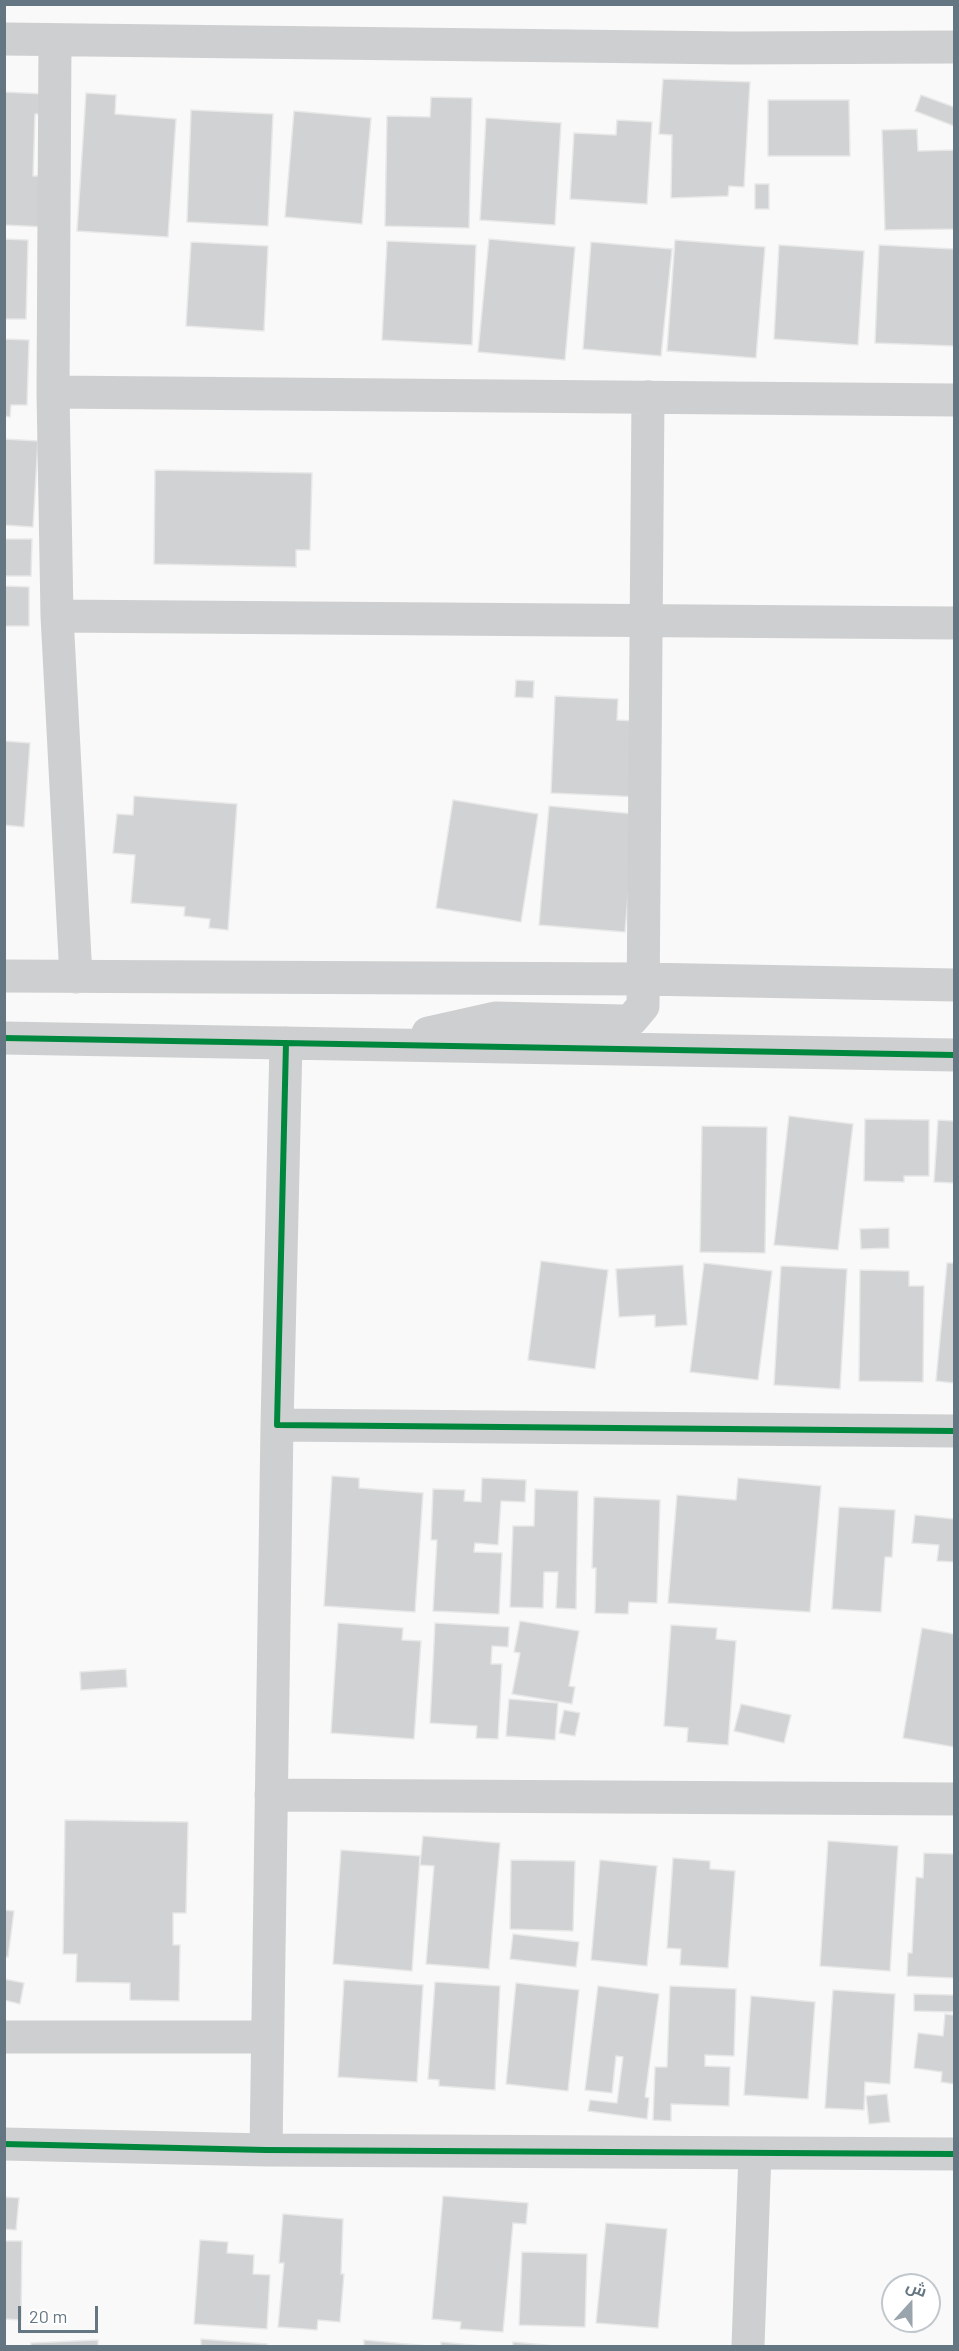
<!DOCTYPE html>
<meta charset="utf-8">
<style>
body{margin:0}
#map{position:relative;width:959px;height:2351px;overflow:hidden;background:#f9f9f9;font-family:Barlow,Cairo,sans-serif}
canvas{display:block}
.frame{position:absolute;inset:0;border:6px solid #657683;pointer-events:none}
.north{position:absolute;left:881px;top:2273px;width:60px;height:60px;box-sizing:border-box;background:#fff;border:2px solid #c1c8cd;border-radius:50%;rotate:21deg;font-size:16px;font-weight:700;line-height:24px;text-align:center;color:#657683}
.north::after{content:'';display:block;margin:auto;width:21px;height:27px;background:#99a4ac;clip-path:polygon(50% 0,100% 100%,50% 72%,0 100%)}
.scale{position:absolute;left:18px;top:2306px;width:80px;height:27px;box-sizing:border-box;border:3px solid #657683;border-top:0;padding-left:8px;font-size:18px;line-height:21px;white-space:nowrap;color:#657683;-webkit-text-stroke:4px #fff;paint-order:stroke}
</style>
<div id="map">
<canvas width="959" height="2351"></canvas>
<div class="frame"></div>
<div class="north">ش</div>
<div class="scale">20 m</div>
</div>
<script>
const g = document.querySelector('canvas').getContext('2d');
g.lineJoin = 'round';
function fill(path, color) { g.fillStyle = color; g.fill(path, 'evenodd'); }
const shape = rows => new Path2D(rows.map(r => 'M' + r).join(''));
function stroke(path, color, width, dash) { g.strokeStyle = color; g.lineWidth = width; g.lineCap = dash ? 'butt' : 'round'; g.setLineDash(dash || []); g.stroke(path); }
const building = shape([
 [663,79,750,82,744,187,729,186,728,196,671,198,672,135,659,134,663,79],
 [4,92,45,94,44,114,35,114,33,176,47,176,45,227,4,225,4,92],
 [86,93,116,95,115,114,176,119,168,237,77,231,86,93],
 [921,95,954,107,954,126,915,111,921,95],
 [431,97,472,98,469,228,385,226,387,116,430,117,431,97],
 [768,100,849,100,850,156,768,156,768,100],
 [191,110,273,114,268,226,187,222,191,110],
 [294,111,371,118,362,224,285,217,294,111],
 [486,118,561,123,555,225,480,220,486,118],
 [617,120,652,122,647,204,570,199,574,133,616,135,617,120],
 [917,129,918,151,954,150,954,229,885,230,882,130,917,129],
 [755,184,769,184,769,209,755,209,755,184],
 [4,239,28,240,26,319,4,319,4,239],
 [489,239,575,247,565,360,478,352,489,239],
 [675,240,765,247,756,358,667,351,675,240],
 [387,241,476,245,472,345,382,340,387,241],
 [191,242,268,246,264,331,186,326,191,242],
 [591,242,672,249,661,356,583,349,591,242],
 [779,245,864,251,858,345,774,339,779,245],
 [879,245,954,249,954,346,875,343,879,245],
 [4,339,29,340,27,405,11,405,10,417,4,416,4,339],
 [4,439,38,441,33,527,4,525,4,439],
 [155,470,312,473,310,550,296,550,296,567,154,564,155,470],
 [4,539,32,539,31,576,4,576,4,539],
 [4,586,29,587,29,626,4,626,4,586],
 [516,680,534,681,533,698,515,697,516,680],
 [555,696,618,699,617,720,635,721,639,797,551,793,555,696],
 [4,741,30,743,24,827,4,825,4,741],
 [134,796,237,804,228,930,209,928,210,919,184,916,185,907,131,903,135,855,113,853,117,814,133,815,134,796],
 [453,800,538,814,521,922,436,908,453,800],
 [549,806,635,814,625,932,539,925,549,806],
 [789,1116,853,1124,838,1250,774,1245,789,1116],
 [865,1119,929,1120,929,1176,904,1176,904,1182,864,1181,865,1119],
 [938,1120,954,1121,954,1183,934,1182,938,1120],
 [702,1126,767,1127,765,1253,700,1252,702,1126],
 [889,1228,889,1248,861,1249,860,1229,889,1228],
 [541,1261,608,1270,595,1369,528,1360,541,1261],
 [704,1263,772,1271,758,1380,690,1372,704,1263],
 [947,1263,954,1263,954,1383,936,1381,947,1263],
 [683,1265,687,1325,655,1327,655,1315,619,1317,616,1269,683,1265],
 [781,1266,847,1269,840,1389,774,1385,781,1266],
 [860,1270,909,1271,909,1286,924,1286,923,1382,859,1381,860,1270],
 [332,1476,359,1478,359,1488,423,1493,415,1612,324,1606,332,1476],
 [482,1478,526,1480,525,1502,501,1501,498,1545,475,1543,474,1552,502,1553,499,1614,433,1611,437,1540,431,1540,433,1489,465,1490,464,1501,481,1502,482,1478],
 [738,1478,821,1486,810,1612,668,1603,677,1495,736,1500,738,1478],
 [535,1489,578,1491,576,1609,556,1608,558,1572,544,1572,543,1608,510,1607,513,1526,534,1526,535,1489],
 [594,1497,660,1500,657,1603,629,1602,628,1614,595,1613,596,1568,592,1568,594,1497],
 [839,1507,895,1510,892,1557,885,1557,881,1612,832,1609,839,1507],
 [915,1515,954,1519,954,1562,937,1561,939,1545,912,1543,915,1515],
 [520,1621,579,1631,569,1686,575,1687,572,1704,512,1694,520,1653,514,1652,520,1621],
 [338,1623,403,1628,402,1640,421,1641,414,1739,331,1733,338,1623],
 [435,1623,509,1627,508,1647,492,1646,491,1664,502,1664,498,1739,476,1738,477,1726,430,1723,435,1623],
 [671,1625,717,1628,716,1639,736,1641,728,1745,687,1742,688,1728,664,1726,671,1625],
 [922,1628,954,1634,954,1747,903,1738,922,1628],
 [126,1669,127,1687,81,1690,80,1672,126,1669],
 [509,1699,558,1703,555,1740,506,1736,509,1699],
 [741,1704,791,1715,784,1743,734,1731,741,1704],
 [564,1710,580,1713,575,1736,559,1733,564,1710],
 [65,1820,188,1822,186,1913,173,1913,173,1945,180,1945,179,2001,130,2000,130,1983,76,1982,77,1954,63,1954,65,1820],
 [423,1836,500,1843,489,1969,426,1964,434,1866,420,1865,423,1836],
 [828,1841,898,1846,890,1971,820,1966,828,1841],
 [341,1850,420,1856,412,1971,333,1964,341,1850],
 [924,1853,954,1854,954,1978,907,1976,908,1953,912,1953,916,1877,923,1878,924,1853],
 [673,1858,710,1861,710,1869,735,1871,728,1968,680,1965,681,1949,667,1948,673,1858],
 [511,1860,575,1861,573,1931,510,1929,511,1860],
 [600,1860,657,1866,647,1966,591,1960,600,1860],
 [4,1910,14,1911,8,1957,4,1957,4,1910],
 [513,1934,579,1942,576,1967,510,1959,513,1934],
 [4,1979,24,1983,20,2004,4,2000,4,1979],
 [344,1980,423,1985,417,2082,338,2077,344,1980],
 [435,1982,500,1986,495,2090,439,2086,439,2080,428,2079,435,1982],
 [516,1983,579,1990,568,2091,506,2084,516,1983],
 [598,1986,659,1994,645,2097,649,2098,647,2119,588,2111,590,2100,617,2103,623,2057,616,2056,612,2093,585,2090,598,1986],
 [670,1986,736,1989,734,2056,705,2055,705,2066,730,2067,729,2106,671,2104,671,2121,653,2120,655,2067,667,2067,670,1986],
 [833,1990,895,1994,890,2084,865,2082,864,2110,825,2108,833,1990],
 [914,1994,954,1995,954,2012,914,2011,914,1994],
 [751,1996,815,2002,808,2099,744,2095,751,1996],
 [945,2014,954,2015,954,2084,941,2082,942,2072,914,2068,918,2033,943,2036,945,2014],
 [887,2094,890,2122,869,2124,866,2096,887,2094],
 [443,2196,528,2203,526,2224,513,2223,503,2332,460,2329,461,2322,432,2319,443,2196],
 [4,2197,19,2198,16,2230,4,2229,4,2197],
 [283,2214,343,2219,341,2274,344,2274,340,2322,318,2320,317,2330,278,2327,284,2263,279,2263,283,2214],
 [606,2223,667,2229,658,2328,596,2323,606,2223],
 [200,2240,228,2242,227,2253,254,2255,253,2274,270,2275,267,2329,194,2324,200,2240],
 [4,2241,22,2241,21,2320,4,2319,4,2241],
 [522,2252,587,2254,585,2327,519,2325,522,2252],
 [201,2339,267,2344,267,2346,201,2346,201,2339],
 [98,2340,98,2346,31,2346,31,2343,98,2340],
 [364,2340,429,2346,364,2346,364,2340],
 [441,2342,482,2346,441,2346,441,2342],
 [513,2342,555,2346,513,2346,513,2342]
]);
fill(building, '#d0d2d3');
stroke(building, '#e8e8e8', 1.5);
stroke(shape([
 [4,39,735,48,954,47],
 [55,40,53,392,57,616,76,977],
 [53,392,954,400],
 [57,616,954,623],
 [4,976,643,979,954,985],
 [428,1033,495,1018,623,1021,632,1019,643,1006,648,397],
 [4,1038,954,1055],
 [286,1043,277,1425,954,1431],
 [271,1795,954,1799],
 [4,2037,267,2037],
 [4,2144,266,2150,954,2154],
 [266,2150,277,1425],
 [748,2346,755,2153]
]), '#cecfd0', 33);
stroke(shape([
 [4,1038,954,1055],
 [286,1043,277,1425,954,1431],
 [4,2144,266,2150,954,2154]
]), '#00873e', 6);
</script>
